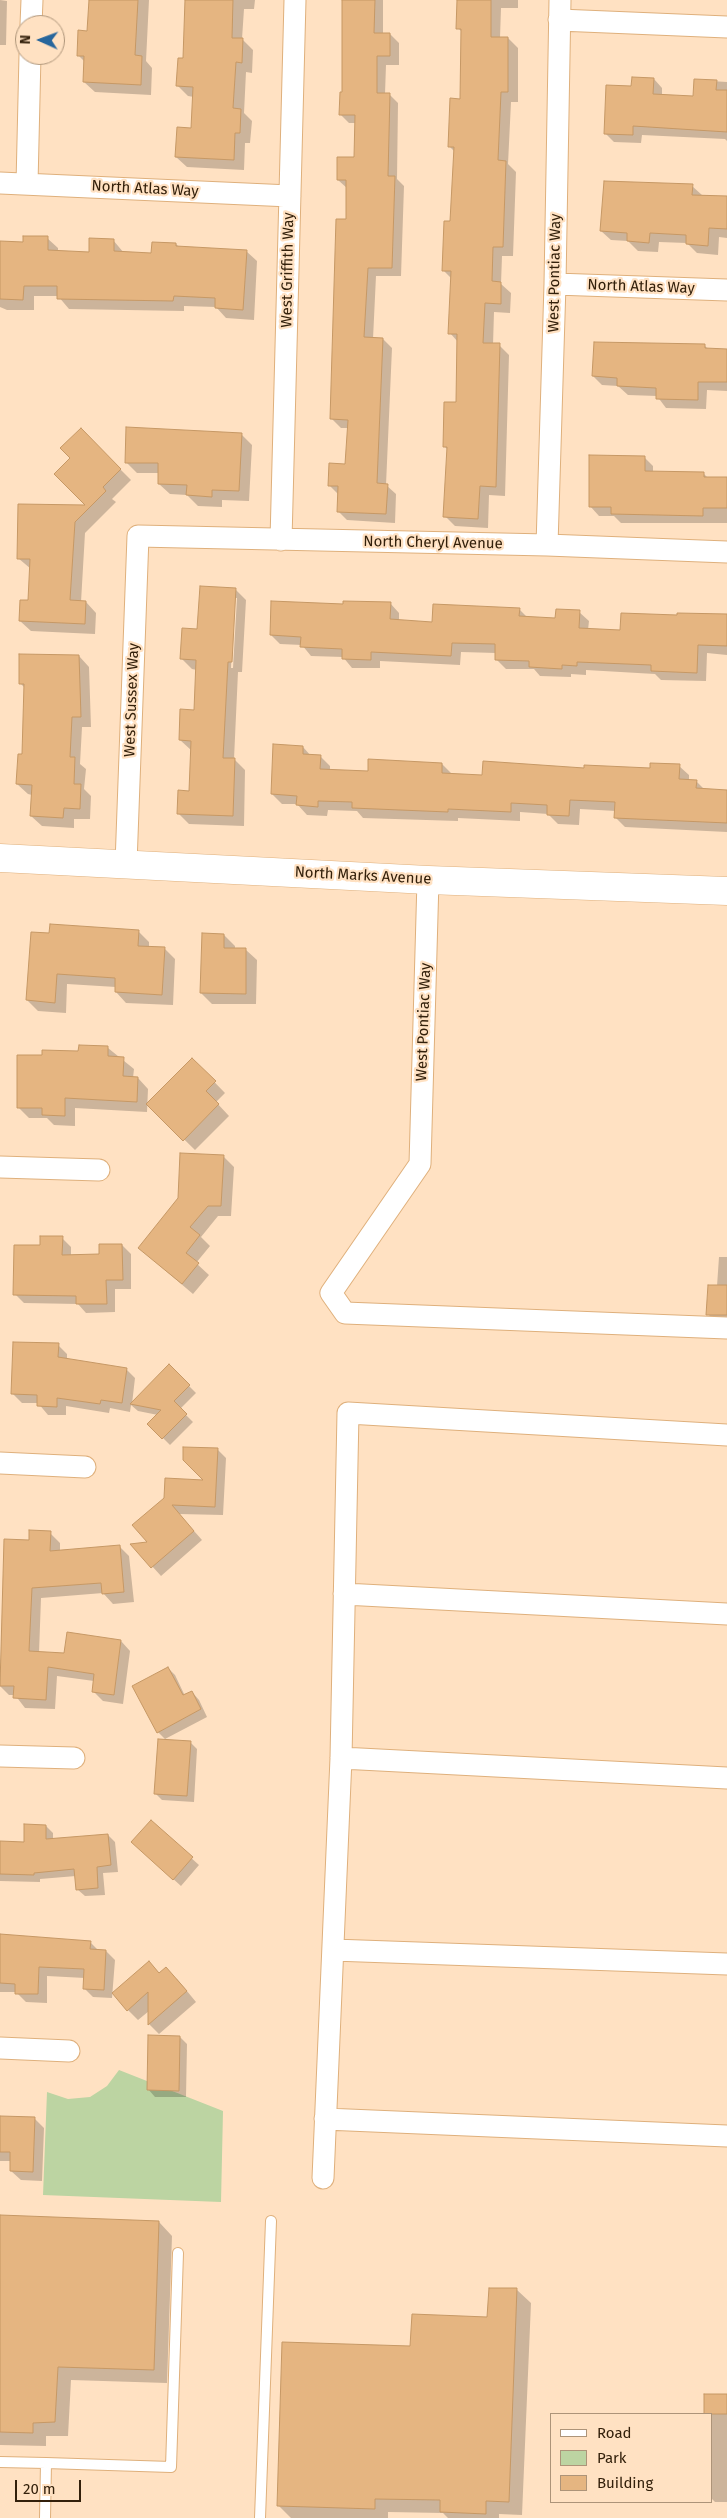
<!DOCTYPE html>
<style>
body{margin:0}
#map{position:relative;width:727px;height:2518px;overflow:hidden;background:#ffe1c2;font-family:"Fira Sans",sans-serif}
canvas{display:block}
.legend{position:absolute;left:550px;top:2413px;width:162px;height:90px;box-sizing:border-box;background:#ffe1c2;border:1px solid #ad9479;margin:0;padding:6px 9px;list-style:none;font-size:15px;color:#33200b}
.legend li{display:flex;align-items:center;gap:10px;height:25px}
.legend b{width:25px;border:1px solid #ad9479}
.north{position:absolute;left:15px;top:15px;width:50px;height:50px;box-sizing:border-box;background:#ffe1c2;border:1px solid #ad9479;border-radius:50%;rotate:272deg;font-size:14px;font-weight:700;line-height:20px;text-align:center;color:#33200b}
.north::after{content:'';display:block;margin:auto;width:18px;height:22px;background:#27669c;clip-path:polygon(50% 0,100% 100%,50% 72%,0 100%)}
.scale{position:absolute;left:15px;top:2480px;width:66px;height:22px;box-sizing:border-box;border:2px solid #33200b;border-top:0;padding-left:6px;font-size:15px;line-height:18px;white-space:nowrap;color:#33200b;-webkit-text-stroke:4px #ffe1c2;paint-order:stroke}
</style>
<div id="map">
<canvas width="727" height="2518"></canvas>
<ul class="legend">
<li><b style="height:6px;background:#fff"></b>Road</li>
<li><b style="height:14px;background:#bcd4a2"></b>Park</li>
<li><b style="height:14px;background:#e5b581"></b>Building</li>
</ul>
<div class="north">N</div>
<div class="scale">20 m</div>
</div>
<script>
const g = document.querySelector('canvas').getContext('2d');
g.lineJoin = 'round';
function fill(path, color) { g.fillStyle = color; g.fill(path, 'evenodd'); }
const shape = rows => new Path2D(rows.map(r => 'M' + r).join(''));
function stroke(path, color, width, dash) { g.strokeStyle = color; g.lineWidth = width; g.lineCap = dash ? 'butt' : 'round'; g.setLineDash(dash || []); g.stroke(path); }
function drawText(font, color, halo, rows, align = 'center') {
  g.font = font + ' "Fira Sans",sans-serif'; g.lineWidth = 4.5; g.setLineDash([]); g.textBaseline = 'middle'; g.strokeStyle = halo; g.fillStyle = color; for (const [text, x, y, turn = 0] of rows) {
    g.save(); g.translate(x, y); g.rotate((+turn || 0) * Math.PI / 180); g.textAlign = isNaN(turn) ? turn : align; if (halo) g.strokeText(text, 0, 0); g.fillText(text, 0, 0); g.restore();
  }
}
fill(shape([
 [119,2070,223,2111,221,2202,43,2195,47,2092,68,2099,90,2097,107,2086]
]), '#bcd4a2');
fill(shape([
 [0,0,7,1,6,45,0,45],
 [89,0,149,0,146,61,152,68,151,95,95,92,84,82,85,62,78,55,89,32],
 [186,0,255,0,254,9,244,9,242,39,253,50,252,73,246,72,244,113,252,121,250,143,245,143,244,170,187,167,176,157,192,129,194,97,188,96,178,86,184,59],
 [345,0,383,0,383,34,390,34,399,43,399,65,386,65,385,94,389,94,398,103,397,179,404,186,401,276,376,276,373,339,383,339,392,348,386,485,396,494,395,523,347,520,338,511,338,494,329,485,346,465,349,428,341,428,332,419,347,220,348,189,338,180,355,158,356,123,349,123,340,114,343,94],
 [458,0,518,0,518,8,501,8,500,38,508,38,518,48,518,102,511,102,508,164,516,172,513,256,502,256,501,284,511,293,510,313,494,312,493,345,499,345,509,355,505,496,489,495,488,528,455,526,445,516,448,450,444,446,458,404,458,342,450,333,452,279,443,270,451,222,455,152,449,146,462,100,463,33,458,28],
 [654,79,662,88,662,96,694,98,695,80,727,82,727,141,725,139,642,135,641,143,614,142,605,133,633,88],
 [692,186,702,195,727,197,727,238,719,237,718,255,697,253,687,243,659,242,658,252,638,251,628,241,611,240,601,231],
 [47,238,58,248,58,252,90,253,113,240,124,253,152,254,176,244,179,247,246,251,257,261,254,320,226,318,216,307,184,306,184,311,69,309,58,296,34,296,34,310,7,310,0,307,0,243,24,243],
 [704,345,709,350,727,350,727,391,707,390,706,409,666,408,657,396,628,395,618,386,602,385,593,376],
 [81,430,131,480,112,499,116,502,85,533,81,602,86,602,96,613,95,634,31,631,20,621,30,601,31,569,18,558,88,507,72,458],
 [241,434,252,445,249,501,222,500,222,507,198,506,187,495,170,494,159,484,160,473,137,473,126,462],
 [644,457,653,466,653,473,703,473,708,478,727,478,727,523,621,523,614,516,599,516,590,506],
 [236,590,246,600,242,672,238,672,234,759,245,770,244,826,189,824,179,814,190,792,191,750,180,740,195,711,197,670,192,669,182,659,199,630],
 [234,598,237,598,233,668,231,668],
 [390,603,399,613,399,621,433,623,519,609,528,618,556,619,579,612,589,621,588,630,622,632,727,617,727,655,707,653,706,681,661,680,655,674,586,670,586,675,571,674,571,677,540,676,534,669,506,669,496,659,496,653,461,652,460,665,380,661,380,668,352,668,343,657,311,656,302,645,280,644,271,635,344,605],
 [79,656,89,667,91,727,82,727,80,764,86,769,84,789,91,796,90,819,74,819,74,828,42,826,31,816,32,795,28,794,17,784,23,756,26,689,20,683],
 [303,747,311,756,320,756,330,766,330,770,369,772,442,764,452,774,483,776,585,769,651,769,679,766,689,775,689,781,696,781,705,790,727,791,727,832,625,827,616,818,616,811,580,809,579,825,558,824,548,814,520,812,520,821,458,818,458,821,363,818,357,811,328,810,327,816,307,815,297,804,282,804,272,794],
 [138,931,149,942,149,948,164,948,175,959,173,1005,126,1003,116,992,116,987,67,984,66,1013,38,1011,27,1000,51,934],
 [224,935,235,946,235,949,246,950,257,960,256,1004,212,1004,201,993],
 [108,1048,134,1069,133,1078,138,1078,148,1089,147,1112,75,1108,75,1126,54,1125,47,1118,29,1118,18,1107,43,1057],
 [192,1059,225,1093,216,1102,229,1116,195,1150,148,1104],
 [223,1156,234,1167,231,1216,218,1216,201,1237,210,1246,196,1263,209,1275,193,1294,139,1248,179,1198],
 [62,1238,71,1247,71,1256,100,1256,122,1245,131,1254,131,1289,115,1289,115,1312,86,1313,78,1304,24,1303,15,1294,41,1246],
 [719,1257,727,1257,727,1325,718,1325,708,1314,717,1286],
 [58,1345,67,1354,67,1360,126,1369,135,1378,132,1404,169,1366,196,1393,180,1409,193,1422,170,1445,149,1424,158,1415,138,1411,131,1405,130,1412,110,1408,109,1413,66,1406,66,1415,48,1415,38,1403,22,1403,13,1394],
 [217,1449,226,1458,223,1515,179,1514,202,1540,161,1576,133,1545,150,1543,166,1498,206,1482],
 [50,1533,60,1543,60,1551,119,1546,129,1556,134,1602,113,1604,103,1593,41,1598,39,1653,66,1654,121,1641,130,1651,123,1704,103,1701,93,1691,94,1681,57,1676,55,1709,25,1708,15,1695,9,1695,0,1686,5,1540,30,1541],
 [168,1668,175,1675,185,1696,192,1692,199,1700,207,1717,165,1739,158,1732],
 [190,1742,197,1749,194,1802,162,1800,155,1793],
 [151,1822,199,1865,181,1886,140,1849],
 [46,1826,53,1833,53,1840,108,1835,115,1842,118,1872,103,1873,105,1895,85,1896,77,1889,76,1876,40,1879,40,1882,0,1881,0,1843,25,1843],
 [0,1935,90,1942,99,1951,106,1951,115,1960,112,1998,93,1997,84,1988,85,1978,47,1976,47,2003,26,2002,16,1992,0,1992],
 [149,1962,160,1974,177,1979,196,2002,159,2034,149,2024,149,2011,138,2020,128,2010],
 [180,2037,187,2044,186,2097,155,2097,148,2089],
 [0,2118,34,2118,44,2128,42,2181,21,2180,11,2171,11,2161,0,2161],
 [0,2216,159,2222,172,2236,167,2383,71,2380,68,2436,46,2436,46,2446,0,2445],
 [490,2289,517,2290,531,2303,522,2515,499,2514,499,2518,448,2518,443,2513,388,2512,388,2518,291,2518,278,2505,412,2347,488,2318],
 [705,2395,727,2395,727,2502,715,2502,711,2498,711,2414,705,2414]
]), '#0003');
const building = shape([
 [89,0,138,0,135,55,142,56,141,85,83,82,84,56,77,56,78,30,87,31,89,0],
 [185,0,233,0,232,38,243,38,242,63,236,62,233,108,241,109,240,133,235,133,234,160,175,157,177,127,191,128,193,87,176,86,178,58,183,58,185,0],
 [342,0,375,0,374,33,390,33,390,56,377,56,377,93,390,93,388,176,395,176,392,268,368,268,364,337,383,338,377,483,388,484,386,514,337,512,338,486,328,486,329,463,345,464,348,420,330,419,336,219,346,219,346,180,337,180,337,157,354,157,355,115,339,115,340,92,342,92,342,0],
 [457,0,491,0,491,37,508,37,508,92,501,92,498,160,506,161,503,247,493,247,492,281,501,282,501,304,485,303,483,343,500,343,496,487,480,486,478,519,443,517,447,447,443,447,444,402,456,402,457,334,448,334,451,271,442,271,444,221,450,221,454,147,448,147,450,98,460,99,461,29,456,29,457,0],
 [632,77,654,78,653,94,693,96,694,79,717,80,716,90,727,90,727,132,633,126,633,135,604,134,606,85,631,86,632,77],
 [604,181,693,184,692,195,727,196,727,229,709,228,708,246,686,244,686,235,650,233,649,243,627,241,627,233,600,231,604,181],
 [23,236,48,236,48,250,89,252,89,238,114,239,114,251,151,253,152,242,176,243,176,246,247,250,243,310,215,308,215,298,174,296,173,301,57,299,57,286,24,286,23,300,0,299,0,241,23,242,23,236],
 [594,342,705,344,705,348,727,349,727,382,698,382,698,400,656,399,656,388,617,386,617,378,592,376,594,342],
 [126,427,242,433,239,491,212,490,212,497,186,495,187,485,158,484,158,463,125,463,126,427],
 [81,428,121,469,103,487,106,491,75,522,70,600,86,601,85,624,19,621,20,600,28,600,30,559,17,559,18,504,85,505,54,474,70,458,60,448,81,428],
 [589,455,645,456,645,471,704,472,704,477,727,477,727,508,703,508,703,516,611,514,611,507,589,507,589,455],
 [200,586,236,588,232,662,228,662,223,758,235,758,233,816,177,814,178,790,189,791,191,741,179,740,180,709,194,710,196,660,180,659,182,628,197,629,200,586],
 [271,601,343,604,343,601,391,602,390,619,432,622,433,604,520,608,519,616,555,618,556,609,580,610,579,628,620,630,621,613,677,615,677,613,727,614,727,646,698,645,697,673,651,671,651,665,577,662,577,666,562,665,562,669,529,667,529,661,495,660,495,644,452,643,451,656,371,652,371,660,342,659,342,649,300,647,301,637,270,635,271,601],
 [19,654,79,655,81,717,72,717,70,757,75,757,74,784,81,784,80,809,64,808,63,818,30,816,32,785,16,784,18,754,22,754,24,684,19,684,19,654],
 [273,744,303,746,303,754,321,755,320,769,368,771,368,759,442,763,442,773,482,775,483,761,584,768,584,765,650,768,650,763,680,764,679,779,697,780,696,788,727,790,727,823,614,818,615,802,570,800,569,816,547,815,547,805,511,803,511,812,448,809,448,812,352,808,352,802,318,801,318,807,296,805,297,796,271,794,273,744],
 [50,924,139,930,138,946,165,947,162,995,115,992,115,978,57,974,55,1003,26,1000,31,932,49,933,50,924],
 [202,933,224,934,224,948,246,948,246,994,200,993,202,933],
 [79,1045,108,1046,108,1056,124,1057,123,1076,138,1077,137,1102,65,1098,65,1116,42,1115,42,1108,17,1108,17,1055,42,1055,42,1050,78,1051,79,1045],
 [192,1058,216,1081,206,1091,219,1104,183,1141,146,1104,192,1058],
 [180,1153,224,1155,221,1206,208,1206,190,1227,200,1235,186,1253,199,1263,182,1284,138,1248,178,1198,180,1153],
 [40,1236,63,1236,62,1255,99,1254,99,1244,122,1244,123,1280,106,1280,107,1304,76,1304,76,1296,13,1295,14,1245,40,1245,40,1236],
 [708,1285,727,1285,727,1315,706,1315,708,1285],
 [13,1342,59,1343,58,1357,127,1368,122,1403,101,1400,100,1404,57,1398,57,1407,37,1406,37,1395,11,1394,13,1342],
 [169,1364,190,1385,174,1401,187,1414,162,1439,147,1424,161,1410,130,1404,169,1364],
 [183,1447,218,1448,215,1507,172,1505,194,1531,151,1568,130,1544,147,1542,132,1525,164,1498,165,1478,203,1480,183,1460,183,1447],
 [29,1530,51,1531,50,1551,120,1545,124,1592,102,1594,101,1583,32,1588,29,1651,64,1653,67,1632,121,1640,114,1695,92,1692,94,1674,48,1667,46,1700,13,1698,14,1686,0,1686,4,1539,29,1540,29,1530],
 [168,1667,183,1695,192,1691,201,1709,157,1733,132,1686,168,1667],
 [158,1739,191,1741,187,1796,154,1794,158,1739],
 [151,1820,193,1857,173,1880,131,1842,151,1820],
 [24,1824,46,1825,46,1839,108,1834,111,1865,97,1867,98,1888,76,1890,74,1869,34,1873,34,1875,0,1874,0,1841,24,1842,24,1824],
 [0,1934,91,1941,90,1949,106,1950,104,1990,83,1989,84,1969,39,1967,38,1994,15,1994,15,1984,0,1983,0,1934],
 [149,1961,159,1973,166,1967,187,1991,148,2025,148,1992,127,2011,112,1993,149,1961],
 [148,2035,180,2036,179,2091,147,2090,148,2035],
 [0,2116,35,2117,33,2172,10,2171,10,2152,0,2152,0,2116],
 [0,2215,159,2221,154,2370,58,2367,55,2422,33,2423,33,2433,0,2432,0,2215],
 [489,2288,517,2288,509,2502,486,2501,486,2514,440,2512,440,2500,375,2499,375,2509,277,2506,282,2342,410,2346,412,2314,487,2317,489,2288],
 [704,2394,727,2394,727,2414,704,2414,704,2394]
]);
fill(building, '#e5b581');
stroke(building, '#c69865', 1);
const service = shape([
 [0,2462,46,2463],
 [45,2518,46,2463,171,2467,178,2253],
 [260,2518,271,2221]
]);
const minor = shape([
 [559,20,727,27],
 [31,25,32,0],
 [0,183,290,196],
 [27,184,30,55],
 [555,284,727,290],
 [281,540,295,0],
 [547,545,555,284,560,0],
 [126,864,138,536,547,545,727,552],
 [428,880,420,1164,331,1293,345,1313,727,1328],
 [0,1167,99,1170],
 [0,1463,85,1467],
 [344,1594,727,1614],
 [0,1756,74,1758],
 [341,1758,727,1778],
 [333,1950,727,1964],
 [0,2048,69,2051],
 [325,2119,727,2136],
 [323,2178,341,1758,348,1413,727,1435]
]);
const secondary = shape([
 [0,858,428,880,727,891]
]);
stroke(service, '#dfb07c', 12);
stroke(minor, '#dfb07c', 23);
stroke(secondary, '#dfb07c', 29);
stroke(service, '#fff', 10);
stroke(minor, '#fff', 21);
stroke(secondary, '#fff', 28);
drawText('15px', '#33200b', '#ffe1c2', [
 ["North Atlas Way",145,189,3],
 ["West Griffith Way",288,270,-89],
 ["West Pontiac Way",555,273,-89],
 ["North Atlas Way",641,287,2],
 ["North Cheryl Avenue",433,543,1],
 ["West Sussex Way",132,700,-88],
 ["North Marks Avenue",363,876,3],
 ["West Pontiac Way",424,1022,-88]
]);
</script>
